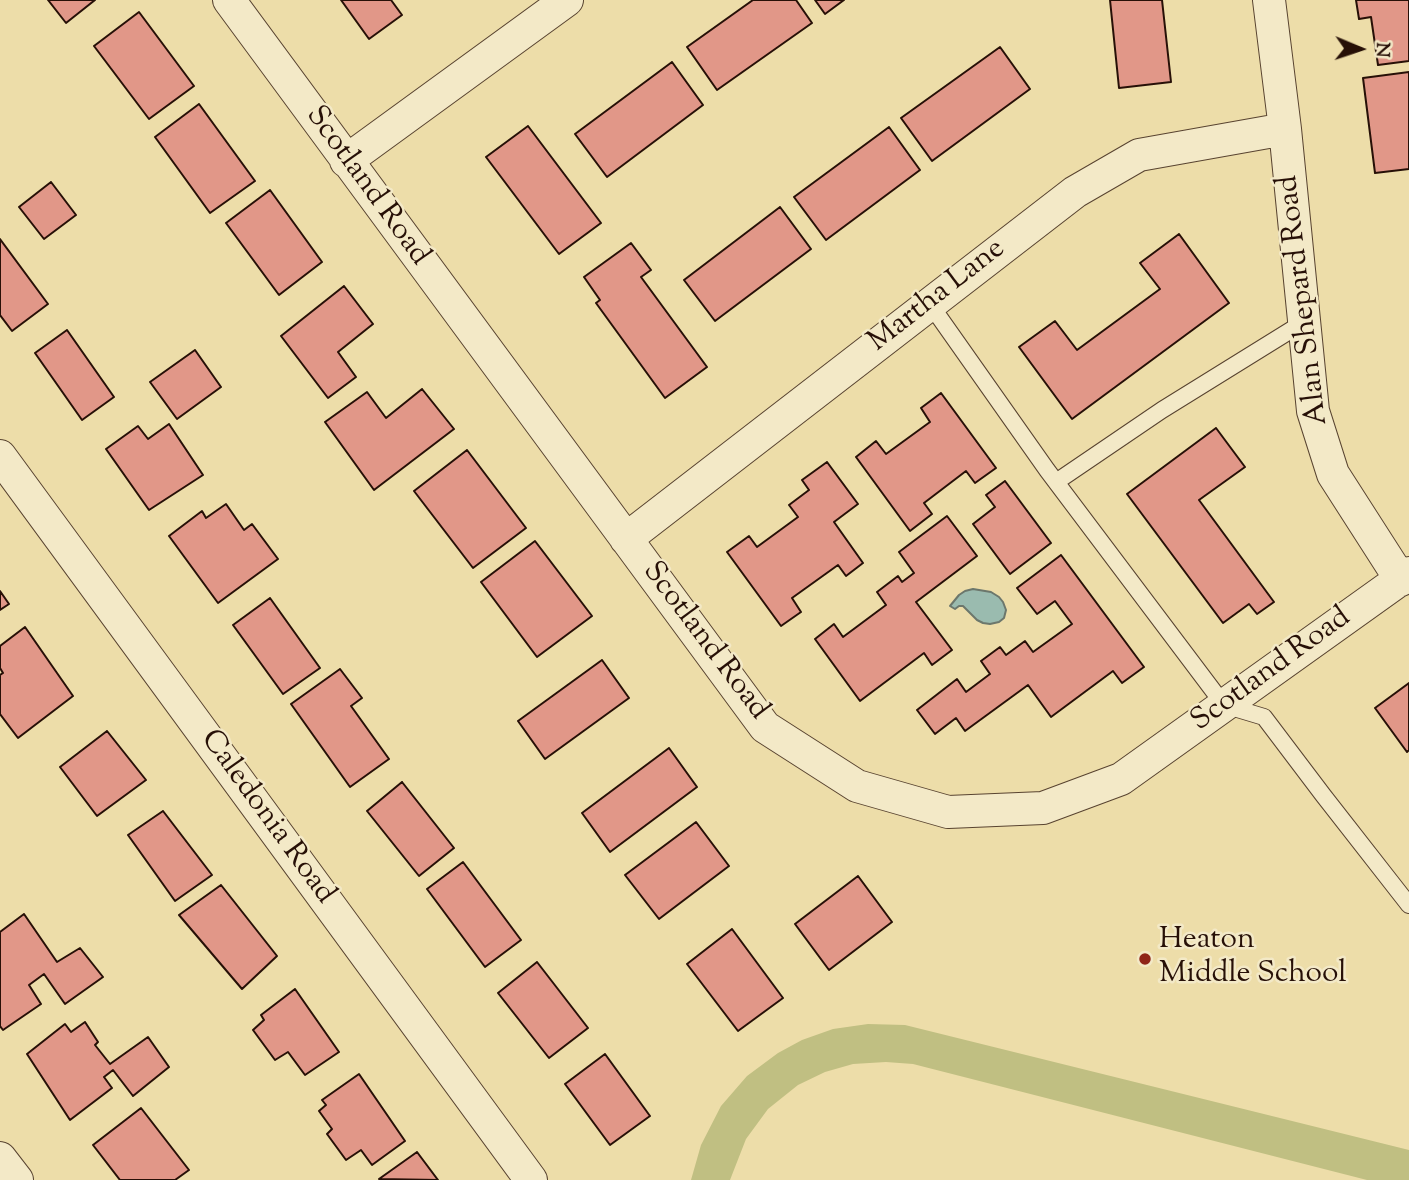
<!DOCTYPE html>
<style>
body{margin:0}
#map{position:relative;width:1409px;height:1180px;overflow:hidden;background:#eddda9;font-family:"Sorts Mill Goudy",serif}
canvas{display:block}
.north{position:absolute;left:1325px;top:14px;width:70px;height:70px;-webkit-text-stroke:5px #f3e9c7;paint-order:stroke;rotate:92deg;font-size:19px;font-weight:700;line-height:28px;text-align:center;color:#271007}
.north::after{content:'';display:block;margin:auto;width:24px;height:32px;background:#271007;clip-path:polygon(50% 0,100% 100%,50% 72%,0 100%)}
</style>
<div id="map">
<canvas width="1409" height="1180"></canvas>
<div class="north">N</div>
</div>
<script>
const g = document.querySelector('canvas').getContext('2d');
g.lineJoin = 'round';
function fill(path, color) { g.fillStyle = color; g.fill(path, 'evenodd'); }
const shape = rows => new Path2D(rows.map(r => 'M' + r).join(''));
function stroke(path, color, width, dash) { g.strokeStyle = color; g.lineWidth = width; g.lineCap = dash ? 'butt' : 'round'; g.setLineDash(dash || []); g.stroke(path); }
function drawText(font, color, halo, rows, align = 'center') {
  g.font = font + ' "Sorts Mill Goudy",serif'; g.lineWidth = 5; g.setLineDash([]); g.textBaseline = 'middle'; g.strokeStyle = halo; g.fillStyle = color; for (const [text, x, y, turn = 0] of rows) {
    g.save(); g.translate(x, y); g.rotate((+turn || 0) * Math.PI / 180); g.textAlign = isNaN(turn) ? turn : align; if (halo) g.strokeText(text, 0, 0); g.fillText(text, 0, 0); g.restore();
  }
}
fill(shape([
 [868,1024,905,1025,1409,1150,1409,1180,1367,1180,913,1064,886,1062,853,1064,825,1072,798,1085,768,1109,746,1139,730,1180,691,1180,701,1145,721,1106,747,1076,778,1053,802,1040,833,1029]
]), '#c0bf82');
const water = shape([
 [973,589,991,592,999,597,1003,602,1006,610,1004,618,999,622,990,624,983,623,977,620,963,606,959,606,955,609,950,606,959,595,965,591,973,589]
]);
fill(water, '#9abbaf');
stroke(water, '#6c776c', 2);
const building = shape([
 [48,0,95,0,66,23,48,0],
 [341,0,391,0,402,15,369,39,341,0],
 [753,0,796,0,812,23,717,90,687,47,753,0],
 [815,0,844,0,825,14,815,0],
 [1110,0,1162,0,1171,82,1119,88,1110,0],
 [1356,0,1409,0,1409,61,1378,65,1371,17,1359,19,1356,0],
 [139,12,194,86,149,119,94,46,139,12],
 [1000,47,1030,89,932,161,901,118,1000,47],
 [672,62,703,105,607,177,575,134,672,62],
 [1409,72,1409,169,1375,173,1363,78,1409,72],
 [199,104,255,181,210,213,155,137,199,104],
 [528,126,601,223,559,254,486,157,528,126],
 [889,127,920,170,826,240,794,197,889,127],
 [51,182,76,215,44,239,19,207,51,182],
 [270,190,322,262,279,295,226,223,270,190],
 [780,207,811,249,715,321,684,280,780,207],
 [1179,234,1229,303,1072,419,1019,347,1055,321,1077,350,1160,289,1140,263,1179,234],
 [0,239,48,304,12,331,0,315,0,239],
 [631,243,651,270,641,277,707,367,665,398,596,303,600,300,584,277,631,243],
 [344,286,373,324,338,352,356,377,328,398,281,336,344,286],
 [67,330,114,397,82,420,35,353,67,330],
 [195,350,221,387,177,419,150,382,195,350],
 [422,389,454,429,374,490,325,422,367,392,386,418,422,389],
 [941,393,996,468,975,483,966,471,924,503,932,514,910,531,856,457,876,441,886,454,930,422,921,408,941,393],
 [169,424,203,475,149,510,106,449,138,426,148,439,169,424],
 [1216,428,1245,467,1199,500,1274,602,1257,614,1249,604,1223,623,1127,494,1216,428],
 [467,450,526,528,473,568,414,491,467,450],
 [827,462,858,504,834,522,863,563,846,576,838,565,792,598,801,612,781,626,727,552,749,536,757,547,798,517,789,505,809,490,802,480,827,462],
 [1005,481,1051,543,1010,574,973,524,995,507,986,495,1005,481],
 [226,504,244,530,252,524,278,559,218,603,169,536,202,511,206,518,226,504],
 [947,516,977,556,916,602,952,650,932,665,924,653,860,701,815,639,834,624,843,637,886,605,877,592,898,576,902,582,914,573,899,552,947,516],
 [535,541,592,616,537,657,481,582,535,541],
 [1061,555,1144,667,1122,683,1113,671,1051,717,1028,685,965,731,956,718,935,734,917,710,957,679,966,692,990,674,981,661,1000,647,1006,655,1025,641,1033,652,1072,624,1055,601,1037,614,1017,588,1061,555],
 [0,591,9,604,0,610,0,591],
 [270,598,320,668,283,694,233,625,270,598],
 [25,627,73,696,18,738,0,714,0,675,3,673,0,668,0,646,25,627],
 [602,660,629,698,545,759,518,721,602,660],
 [340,669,362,698,351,706,389,759,350,787,291,704,340,669],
 [1409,683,1409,750,1407,752,1375,708,1409,683],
 [107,731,146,780,97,816,60,767,107,731],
 [669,748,697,787,610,852,582,813,669,748],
 [402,782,454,848,419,876,367,811,402,782],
 [163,811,212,875,175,901,128,835,163,811],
 [696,822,729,866,659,919,625,875,696,822],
 [463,862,521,940,485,967,427,889,463,862],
 [858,876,892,922,829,970,795,924,858,876],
 [221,885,277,956,242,989,179,915,221,885],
 [24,914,57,962,80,948,103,977,65,1004,44,974,29,985,41,1004,3,1030,0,1026,0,932,24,914],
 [732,929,783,998,738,1031,687,964,732,929],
 [537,962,588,1028,549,1058,498,993,537,962],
 [295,989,339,1052,305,1075,288,1052,275,1060,253,1030,264,1020,261,1015,295,989],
 [85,1022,98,1042,95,1045,110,1064,148,1037,169,1067,133,1096,113,1070,104,1077,112,1088,70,1120,27,1054,65,1024,71,1032,85,1022],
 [605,1054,650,1116,610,1145,565,1084,605,1054],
 [359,1074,405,1141,372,1165,361,1150,346,1160,327,1134,332,1129,319,1111,326,1105,322,1100,359,1074],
 [141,1108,189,1170,175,1180,120,1180,93,1145,141,1108],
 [417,1152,438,1180,379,1179,417,1152]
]);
fill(building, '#e19788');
stroke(building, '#271007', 2);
const lane = shape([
 [930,304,1047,470,1224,705,1264,717,1323,795,1409,905],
 [1056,482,1162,410,1304,322]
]);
const street = shape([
 [229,0,765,727,857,786,948,812,1043,808,1121,779,1409,573],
 [1269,0,1285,129,1313,411,1333,474,1401,580],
 [346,161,567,0],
 [0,456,531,1180],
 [626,539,1075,192,1139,155,1285,129],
 [0,1158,17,1180]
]);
stroke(lane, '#584330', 18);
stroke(street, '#584330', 34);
stroke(lane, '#f3e9c7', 16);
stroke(street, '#f3e9c7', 32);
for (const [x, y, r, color] of [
 [1145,959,7,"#8f2418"]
]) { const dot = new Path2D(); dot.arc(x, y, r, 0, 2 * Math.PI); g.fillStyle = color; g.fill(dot); stroke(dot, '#f3e9c7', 2.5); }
drawText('30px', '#271007', '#f3e9c7', [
 ["Scotland Road",366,187,54],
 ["Martha Lane",938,297,-38],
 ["Alan Shepard Road",1305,300,-97],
 ["Scotland Road",704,642,53],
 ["Scotland Road",1272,671,-36],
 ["Caledonia Road",266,818,54]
]);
drawText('30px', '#271007', '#f3e9c7', [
 ["Heaton",1159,942],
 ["Middle School",1159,976]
], 'left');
</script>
